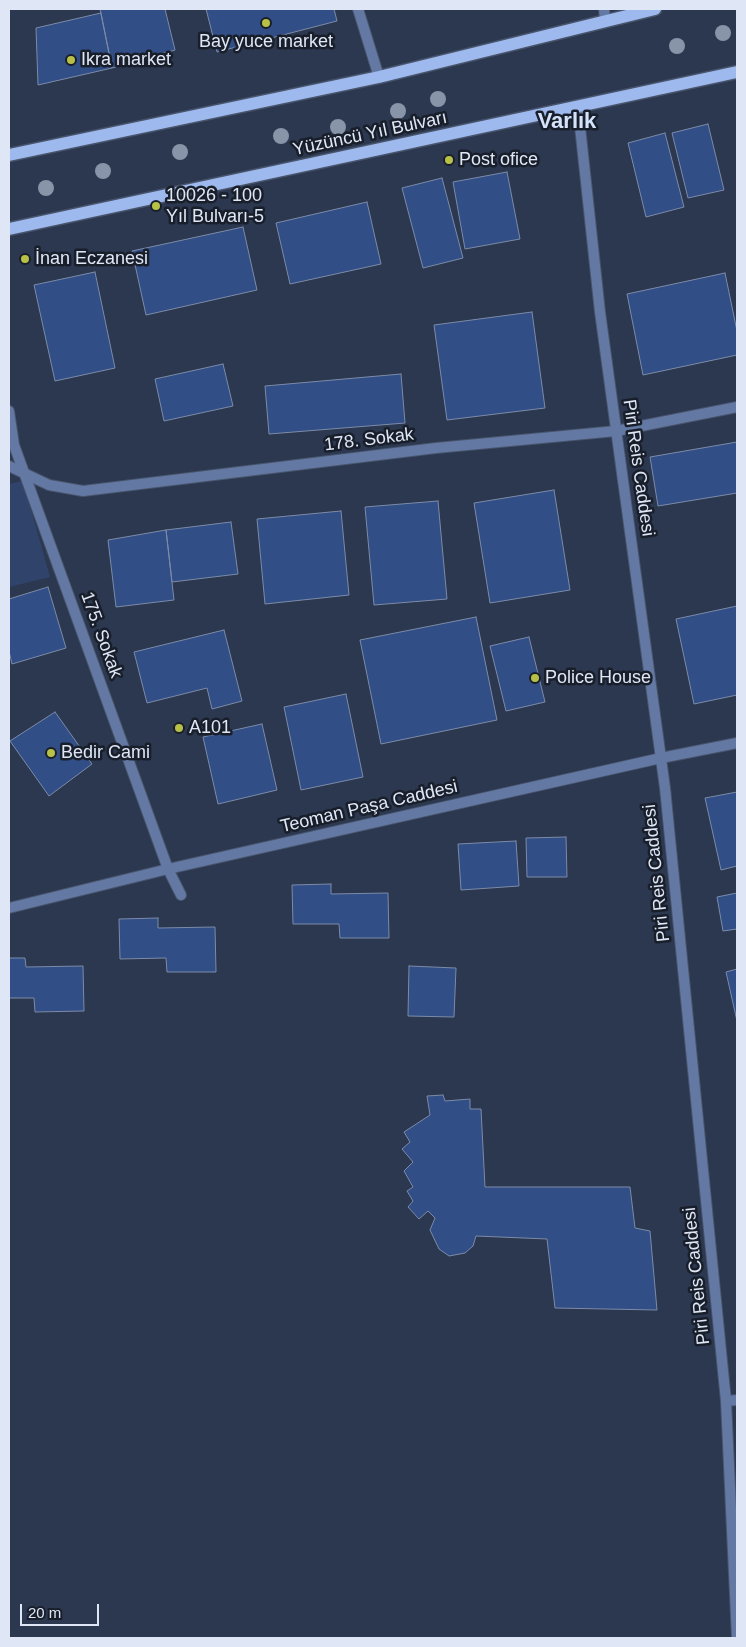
<!DOCTYPE html>
<meta charset="utf-8">
<style>
body{margin:0}
#map{position:relative;width:746px;height:1647px;overflow:hidden;background:#2b3850;font-family:Arial,sans-serif}
canvas{display:block}
.frame{position:absolute;inset:0;border:10px solid #dfe7f7;pointer-events:none}
.scale{position:absolute;left:20px;top:1604px;width:79px;height:22px;box-sizing:border-box;border:2px solid #dfe7f7;border-top:0;padding-left:6px;font-size:15px;line-height:18px;white-space:nowrap;color:#dfe7f7;-webkit-text-stroke:4px #191f2a;paint-order:stroke}
</style>
<div id="map">
<canvas width="746" height="1647"></canvas>
<div class="frame"></div>
<div class="scale">20 m</div>
</div>
<script>
const g = document.querySelector('canvas').getContext('2d');
g.lineJoin = 'round';
function fill(path, color) { g.fillStyle = color; g.fill(path, 'evenodd'); }
const shape = rows => new Path2D(rows.map(r => 'M' + r).join(''));
function stroke(path, color, width, dash) { g.strokeStyle = color; g.lineWidth = width; g.lineCap = dash ? 'butt' : 'round'; g.setLineDash(dash || []); g.stroke(path); }
function drawText(font, color, halo, rows, align = 'center') {
  g.font = font + ' Arial,sans-serif'; g.lineWidth = 5; g.setLineDash([]); g.textBaseline = 'middle'; g.strokeStyle = halo; g.fillStyle = color; for (const [text, x, y, turn = 0] of rows) {
    g.save(); g.translate(x, y); g.rotate((+turn || 0) * Math.PI / 180); g.textAlign = isNaN(turn) ? turn : align; if (halo) g.strokeText(text, 0, 0); g.fillText(text, 0, 0); g.restore();
  }
}
fill(shape([
 [23,481,50,577,9,587,9,484]
]), '#30446b');
const building = shape([
 [100,9,165,9,175,50,112,68,100,9],
 [206,9,334,9,337,21,217,52,206,9],
 [101,13,112,68,38,85,36,28,101,13],
 [708,124,724,190,688,198,672,133,708,124],
 [665,133,684,207,646,217,628,143,665,133],
 [507,172,520,239,465,249,453,182,507,172],
 [442,178,463,258,423,268,402,188,442,178],
 [367,202,381,264,290,284,276,223,367,202],
 [243,227,257,290,146,315,132,251,243,227],
 [95,272,115,368,55,381,34,285,95,272],
 [725,273,737,331,737,355,643,375,627,294,725,273],
 [532,312,545,408,447,420,434,325,532,312],
 [223,364,233,406,164,421,155,379,223,364],
 [401,374,405,423,269,434,265,386,401,374],
 [737,442,737,493,658,506,650,457,737,442],
 [554,490,570,590,490,603,474,503,554,490],
 [438,501,447,599,374,605,365,507,438,501],
 [341,511,349,595,265,604,257,519,341,511],
 [231,522,238,574,172,582,166,530,231,522],
 [166,530,174,600,116,607,108,540,166,530],
 [48,587,66,648,12,664,9,651,9,599,48,587],
 [737,606,737,695,694,704,676,619,737,606],
 [476,617,497,720,381,744,360,640,476,617],
 [224,630,242,701,212,709,207,688,147,703,134,652,224,630],
 [529,637,545,702,506,711,490,646,529,637],
 [346,694,363,777,301,790,284,707,346,694],
 [55,712,92,764,49,796,10,741,55,712],
 [262,724,277,790,218,804,203,737,262,724],
 [737,792,737,866,721,870,705,798,737,792],
 [566,837,567,877,527,877,526,838,566,837],
 [516,841,519,886,461,890,458,844,516,841],
 [331,884,331,894,388,893,389,938,340,938,339,924,293,924,292,885,331,884],
 [737,893,737,929,723,931,717,897,737,893],
 [158,918,158,928,215,927,216,972,167,972,166,958,120,959,119,919,158,918],
 [9,958,25,958,26,967,83,966,84,1011,35,1012,34,998,9,998,9,958],
 [409,966,456,968,454,1017,408,1016,409,966],
 [737,969,737,1021,726,972,737,969],
 [443,1095,445,1101,470,1099,470,1109,481,1109,485,1187,630,1187,635,1228,650,1231,657,1310,555,1308,547,1239,476,1236,473,1246,465,1253,449,1256,439,1249,430,1230,435,1218,428,1211,419,1219,408,1207,413,1201,407,1191,413,1187,404,1171,413,1162,402,1149,410,1142,404,1132,430,1115,427,1096,443,1095]
]);
fill(building, '#324e87');
stroke(building, '#7c8ba7', 1);
const minor = shape([
 [358,9,379,77],
 [9,411,14,445,168,869,181,895],
 [9,466,49,485,83,491,436,448,616,431,737,407]
]);
const tertiary = shape([
 [604,9,605,20],
 [578,108,600,312,665,788,726,1401,737,1638],
 [9,908,168,869,661,758,737,743],
 [726,1401,737,1400]
]);
const primary = shape([
 [9,155,379,77,655,9],
 [9,229,737,72]
]);
stroke(minor, '#48546b', 12);
stroke(tertiary, '#48546b', 12);
stroke(primary, '#48546b', 15);
stroke(minor, '#6379a4', 10);
stroke(tertiary, '#6379a4', 10);
stroke(primary, '#9eb9ee', 12);
g.fillStyle = '#8894a8';
for (const [x, y] of [
 [723,33],
 [677,46],
 [438,99],
 [398,111],
 [338,127],
 [281,136],
 [180,152],
 [103,171],
 [46,188]
]) { g.beginPath(); g.arc(x, y, 8, 0, 2 * Math.PI); g.fill(); }
for (const [x, y, r, color] of [
 [266,23,5,"#b8c147"],
 [71,60,5,"#b8c147"],
 [449,160,5,"#b8c147"],
 [156,206,5,"#b8c147"],
 [25,259,5,"#b8c147"],
 [535,678,5,"#b8c147"],
 [179,728,5,"#b8c147"],
 [51,753,5,"#b8c147"]
]) { const dot = new Path2D(); dot.arc(x, y, r, 0, 2 * Math.PI); g.fillStyle = color; g.fill(dot); stroke(dot, '#191f2a', 2); }
drawText('18px', '#dfe7f7', '#191f2a', [
 ["Bay yuce market",266,42,"center"],
 ["Ikra market",81,60],
 ["Post ofice",459,160],
 ["10026 - 100",166,196],
 ["Yıl Bulvarı-5",166,217],
 ["İnan Eczanesi",35,259],
 ["Police House",545,678],
 ["A101",189,728],
 ["Bedir Cami",61,753]
], 'left');
drawText('18px', '#dfe7f7', '#191f2a', [
 ["Yüzüncü Yıl Bulvarı",370,134,-12],
 ["178. Sokak",369,440,-7],
 ["Piri Reis Caddesi",638,468,82],
 ["175. Sokak",101,635,70],
 ["Teoman Paşa Caddesi",369,807,-13],
 ["Piri Reis Caddesi",657,873,-96],
 ["Piri Reis Caddesi",697,1276,-96]
]);
drawText('bold 22px', '#d5e2fb', '#191f2a', [
 ["Varlık",567,122]
]);
</script>
